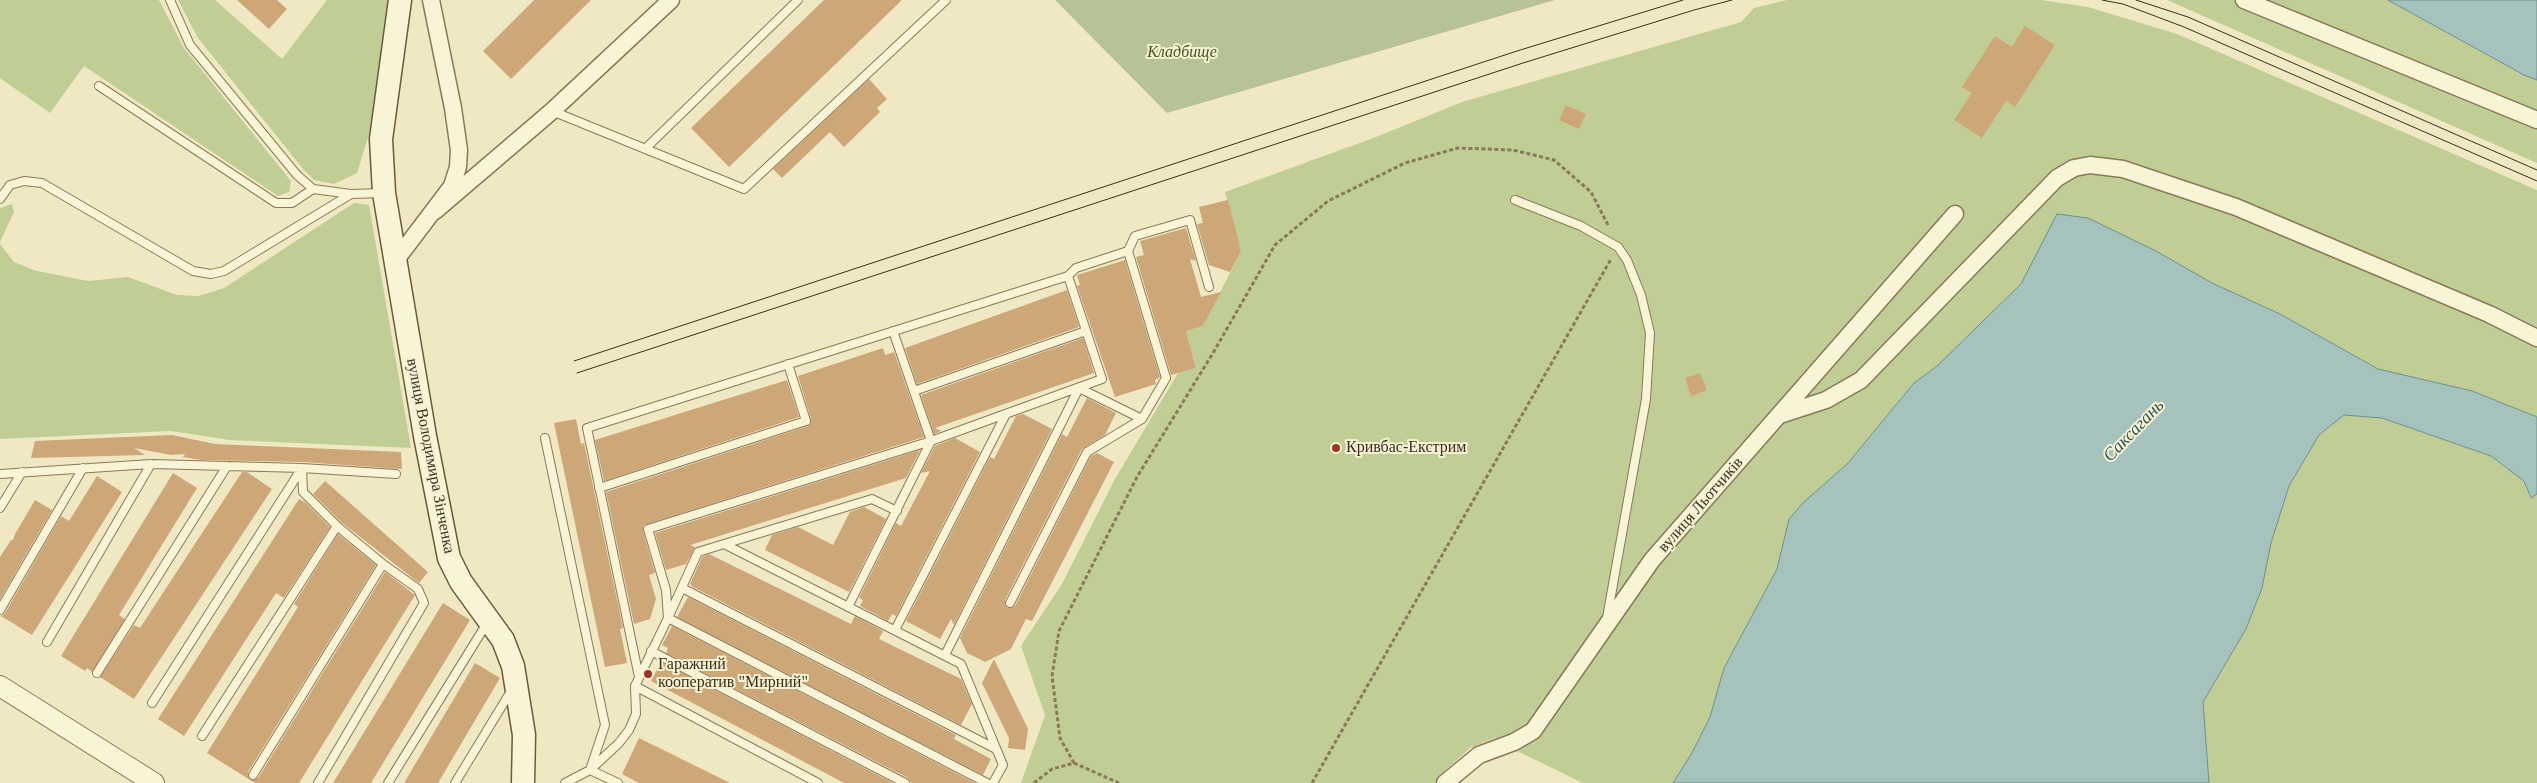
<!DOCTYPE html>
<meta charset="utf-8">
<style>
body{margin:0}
canvas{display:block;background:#efe8c3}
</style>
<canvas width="2537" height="783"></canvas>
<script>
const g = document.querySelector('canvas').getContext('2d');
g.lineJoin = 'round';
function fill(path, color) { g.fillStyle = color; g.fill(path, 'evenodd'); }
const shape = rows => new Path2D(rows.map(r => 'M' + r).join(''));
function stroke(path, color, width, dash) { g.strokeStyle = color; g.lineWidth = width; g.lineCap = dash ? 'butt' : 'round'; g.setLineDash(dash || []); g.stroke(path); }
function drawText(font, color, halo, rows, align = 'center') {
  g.font = font + ' Georgia,serif'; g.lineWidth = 4; g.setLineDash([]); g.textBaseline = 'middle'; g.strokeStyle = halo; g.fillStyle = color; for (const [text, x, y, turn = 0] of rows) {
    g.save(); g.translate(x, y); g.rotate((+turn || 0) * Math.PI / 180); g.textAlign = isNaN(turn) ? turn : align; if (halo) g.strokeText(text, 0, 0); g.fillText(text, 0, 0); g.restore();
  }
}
fill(shape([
 [0,0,159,0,184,48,291,181,289,192,278,196,84,66,50,113,0,78],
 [178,0,215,0,282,59,327,0,391,0,369,134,357,173,334,184,314,180,303,169,198,38],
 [1787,0,2041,0,2088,7,2177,34,2537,190,2537,417,2472,391,2378,369,2280,314,2212,283,2156,251,2037,256,2021,284,1937,366,1914,383,1848,463,1790,519,1777,569,1724,668,1710,717,1692,753,1673,783,1583,783,1515,750,1495,738,1470,748,1439,776,1435,783,1021,783,1045,715,1021,646,1062,584,1115,479,1178,373,1196,368,1186,331,1203,326,1241,251,1225,192,1376,137,1462,102,1741,22,1754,8],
 [2167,0,2388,0,2524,75,2537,80,2537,163],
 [354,203,369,205,411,448,230,440,171,431,0,439,0,244,14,262,37,271,88,281,128,277,177,295,199,296,224,288],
 [12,204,14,212,0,242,0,208],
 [2344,415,2382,418,2491,456,2524,481,2530,498,2537,494,2537,783,2209,783,2203,702,2246,629,2262,588,2271,543,2289,486,2319,435]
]), '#c0ce96');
fill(shape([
 [1055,0,1555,0,1167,113]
]), '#b7c296');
const water = shape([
 [2388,0,2537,0,2537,80,2524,75,2388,0],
 [2057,214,2088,218,2156,251,2212,283,2280,314,2378,369,2472,391,2537,417,2537,494,2531,498,2524,481,2491,456,2382,418,2344,415,2319,435,2289,486,2271,543,2262,588,2246,629,2203,702,2209,783,1673,783,1692,753,1710,717,1724,668,1777,569,1789,519,1804,502,1848,463,1914,383,1937,366,2021,284,2057,214]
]);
fill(water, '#a5c2bd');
stroke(water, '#6c908c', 1);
fill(shape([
 [237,0,277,0,287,9,269,29],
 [534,0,591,0,511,79,483,51],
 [824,0,902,0,729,167,691,128],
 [2025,26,2055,45,2015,107,2006,101,1982,138,1954,120,1972,93,1962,87,1995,36,2012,47],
 [869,79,887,99,877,108,880,112,844,147,830,132,782,178,773,169],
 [1566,105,1586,114,1579,129,1559,120],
 [1228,200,1241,251,1230,272,1209,265,1197,224,1203,223,1199,207],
 [1186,228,1196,261,1190,259,1201,297,1221,292,1203,326,1186,331,1196,368,1171,375,1136,257,1144,255,1140,241],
 [1125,260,1160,377,1155,380,1156,384,1115,397,1077,286,1080,285,1077,275],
 [1067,290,1079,327,917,384,905,348],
 [1083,338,1094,373,935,428,941,431,934,434,921,395],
 [883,348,885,355,894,352,924,437,644,525,643,531,655,573,649,575,656,599,650,619,634,624,606,492,808,426,811,419,798,376],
 [1700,373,1707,390,1691,396,1685,378],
 [787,380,799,417,604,481,595,440],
 [1087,398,1116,413,1105,435,1082,449,1005,600,1007,608,1015,606,1091,456,1097,453,1114,462,1032,621,1026,619,1011,649,985,662,967,653,960,638,1062,434,1067,437],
 [1023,414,1052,429,954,625,951,619,940,639,906,621,990,457,994,459,1016,416],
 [576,419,581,444,584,443,623,628,620,629,627,663,605,667,554,423],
 [172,435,215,444,401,452,402,469,302,462,201,460,183,457,185,454,171,455,134,448,145,455,31,458,35,441],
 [955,438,980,452,896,616,892,614,888,621,860,606,863,600,859,598,896,523,901,526,930,471,921,473,935,446],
 [920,450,906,478,690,545,695,547,686,564,666,570,655,533],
 [242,472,247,472,272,489,134,699,100,677,134,625,140,628],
 [173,473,197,488,119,615,125,619,92,672,87,668,85,671,61,656],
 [97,476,122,492,32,635,1,616,5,613,61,516,69,521],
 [325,481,428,572,419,583,341,522,313,494],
 [299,499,306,503,330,527,284,598,276,593,184,736,158,719],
 [35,500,52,510,0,599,0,557,11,540,13,540,15,534],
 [864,507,886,519,849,592,765,550,772,535,798,527,833,545,850,512],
 [338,534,376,565,248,772,250,779,258,778,385,572,415,595,299,783,255,783,207,753,298,607,294,604],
 [709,554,851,624,855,616,883,631,879,639,961,679,972,704,961,725,693,587,690,584,702,557],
 [688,597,956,735,954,739,991,759,983,775,677,617],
 [443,603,470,620,371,783,333,783],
 [672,626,975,783,911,783,908,778,666,653,668,648,662,645],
 [994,659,1028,729,1025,750,1008,748,1009,738,982,683],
 [661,662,893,783,844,783,651,681],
 [475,663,500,678,438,783,404,783],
 [639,738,730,783,639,783,622,774]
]), '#cea778');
const service = shape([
 [170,0,190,45,297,175,313,189,351,194],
 [99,86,276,203,292,203,313,189],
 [552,111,744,189,946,0],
 [645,149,798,0],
 [0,199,10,185,24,181,42,183,193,271,211,274,224,271,351,194,382,193],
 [1515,200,1581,226,1618,247,1627,260,1641,295,1650,333,1646,399,1607,618],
 [1068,276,1076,268,1128,251,1135,236,1190,220,1209,287],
 [914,391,1086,331],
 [545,438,605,725,590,770,618,783],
 [302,468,303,492,337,526,383,564,418,589,424,603,318,783],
 [0,474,151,464,302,468,396,474],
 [599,488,806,421,788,364],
 [0,508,22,472],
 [724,544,872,499,897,511],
 [682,588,996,749],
 [1010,603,1087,452,1142,419],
 [848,607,931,441,893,331],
 [0,610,83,468],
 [895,630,1006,414],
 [47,642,151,464],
 [651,651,905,783],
 [945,655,1079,388,1142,419,1166,378,1128,251],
 [97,673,227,466],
 [635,686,818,783],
 [152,703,302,468],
 [202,736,337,526],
 [253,775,383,564],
 [388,783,487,623],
 [455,783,511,691],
 [565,783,590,770,619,743,629,730,636,714,635,686,668,618,666,590,648,529,931,441,1102,379,1068,276,587,428,639,677],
 [987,783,668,618,698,552,724,544,961,664,1003,765,993,783]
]);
const minor = shape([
 [2244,0,2537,120],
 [435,211,552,111,671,0],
 [396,260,452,186,458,167,459,150,453,108,431,0],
 [1780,415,1826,400,1861,380,2057,178,2074,168,2090,165,2123,169,2236,207,2489,314,2537,338],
 [1445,783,1479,755,1514,742,1533,731,1652,560,1955,214]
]);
const tertiary = shape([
 [0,686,154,783]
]);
const secondary = shape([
 [400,0,381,139,384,193,425,436,449,558,461,582,503,640,513,666,524,735,523,783]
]);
stroke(service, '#8a7959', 10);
stroke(minor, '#8a7959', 19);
stroke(tertiary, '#8a7959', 22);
stroke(secondary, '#6c5a3c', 25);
stroke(shape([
 [1074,763,1060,738,1052,676,1059,631,1137,477,1213,353,1275,245,1328,201,1405,163,1458,148,1513,150,1554,160,1591,192,1609,227],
 [1034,783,1052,769,1074,763,1119,783],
 [1312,783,1611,259]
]), '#8a7959', 3, [4, 2.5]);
stroke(service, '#faf4d6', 8);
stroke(minor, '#faf4d6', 16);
stroke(tertiary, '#faf4d6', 20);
stroke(secondary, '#faf4d6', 22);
stroke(shape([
 [2102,0,2123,4,2184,27,2537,181],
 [2136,0,2188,17,2537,170],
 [574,361,1517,51,1683,0],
 [577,373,1523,63,1694,10,1732,0]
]), '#392f1e', 1);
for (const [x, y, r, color] of [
 [1336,448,5,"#9a3527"],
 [648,674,5,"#9a3527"]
]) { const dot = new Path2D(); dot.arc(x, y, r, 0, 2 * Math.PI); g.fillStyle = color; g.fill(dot); stroke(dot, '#f6f1d2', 2); }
drawText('italic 16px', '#435624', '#f6f1d2', [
 ["Кладбище",1182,53]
]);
drawText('16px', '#392f1e', '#f6f1d2', [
 ["Кривбас-Екстрим",1346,448],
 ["Гаражний",658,665],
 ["кооператив \"Мирний\"",658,683]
], 'left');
drawText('16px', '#392f1e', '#f6f1d2', [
 ["вулиця Володимира Зінченка",430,456,79],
 ["вулиця Льотчиків",1701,505,-49]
]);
drawText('italic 18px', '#2c5659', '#f6f1d2', [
 ["Саксагань",2134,431,-46]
]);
</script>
